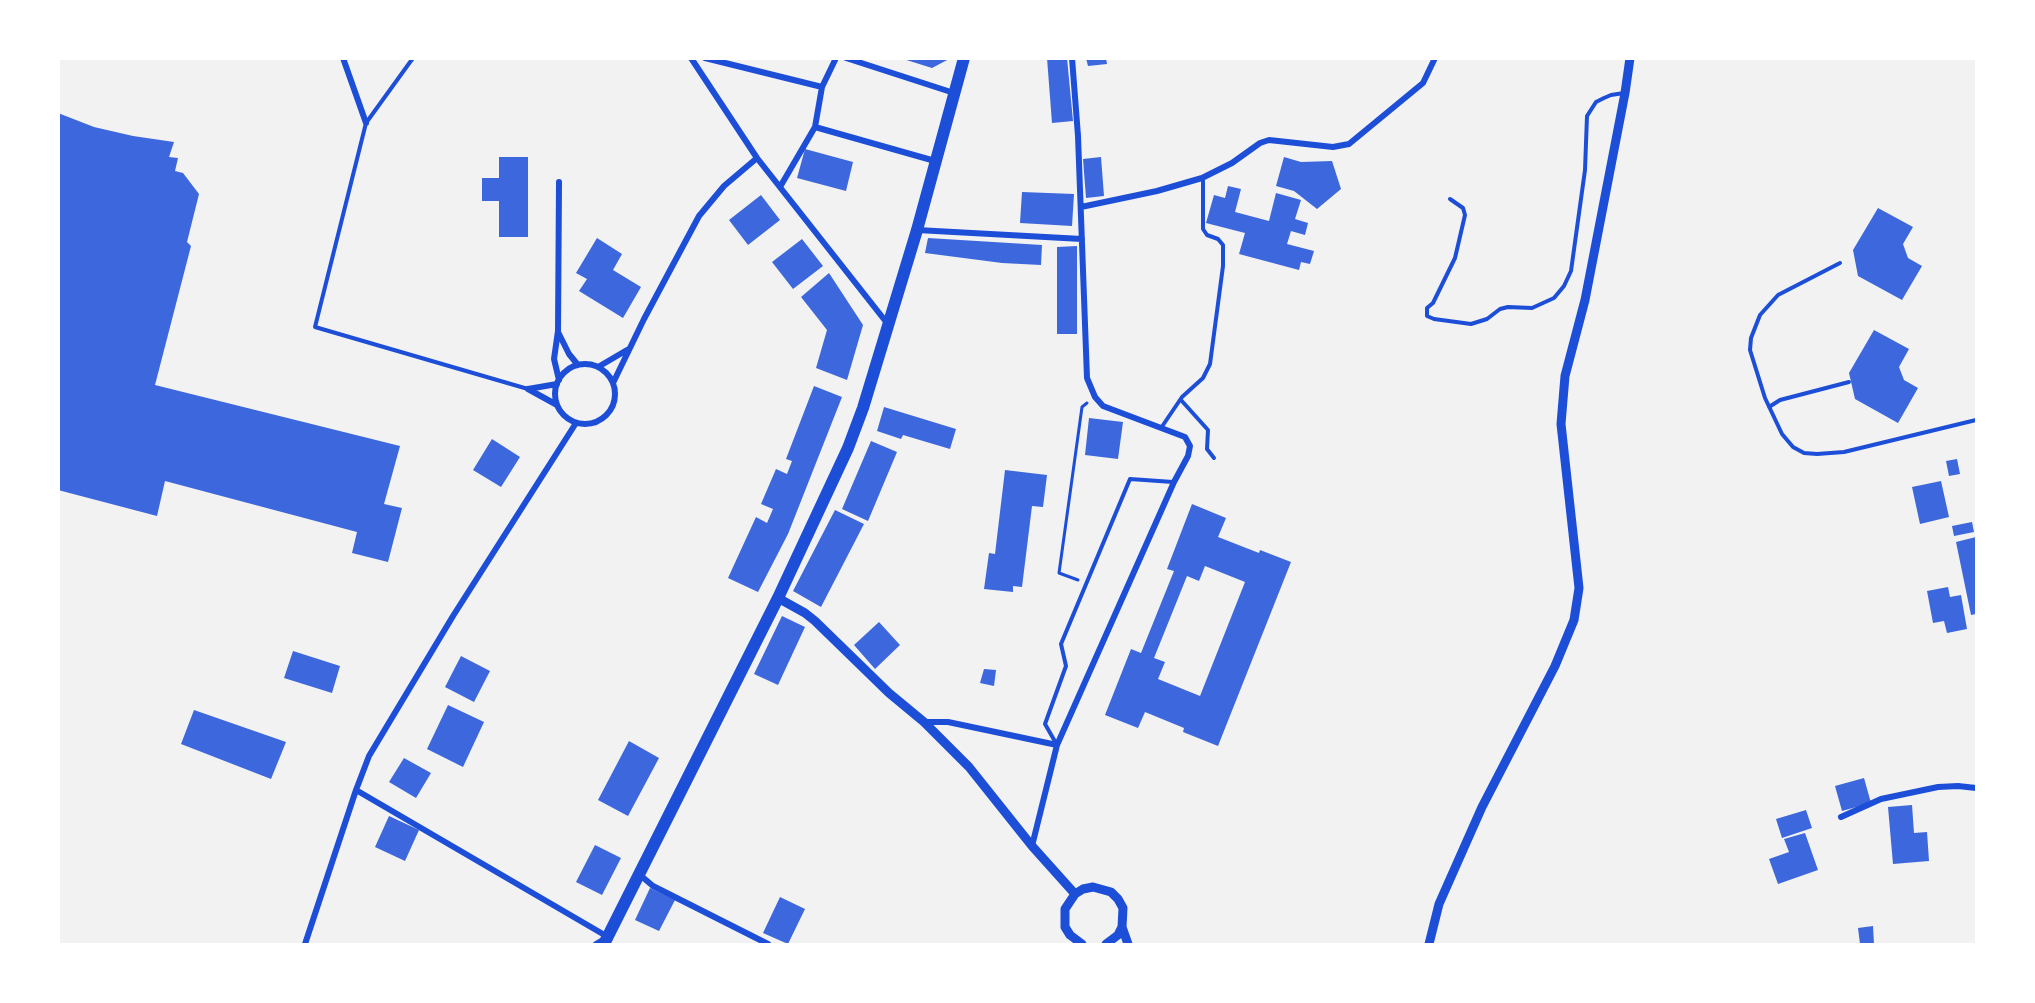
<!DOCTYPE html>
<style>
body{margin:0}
#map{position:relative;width:2035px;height:1003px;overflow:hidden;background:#f2f2f2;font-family:Karla,sans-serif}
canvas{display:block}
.frame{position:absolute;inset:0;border:60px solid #fff;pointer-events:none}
</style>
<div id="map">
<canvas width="2035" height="1003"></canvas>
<div class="frame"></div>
</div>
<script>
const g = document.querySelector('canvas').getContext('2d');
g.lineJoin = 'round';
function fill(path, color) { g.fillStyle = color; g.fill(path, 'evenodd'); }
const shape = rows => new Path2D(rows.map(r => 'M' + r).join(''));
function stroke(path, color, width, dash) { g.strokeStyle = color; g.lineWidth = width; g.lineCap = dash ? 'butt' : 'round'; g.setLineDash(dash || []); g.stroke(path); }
fill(shape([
 [900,58,951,58,932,68],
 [1047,58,1067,58,1073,121,1052,123],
 [1086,58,1106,58,1107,64,1088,66],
 [58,113,94,127,133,136,174,142,169,157,178,158,175,171,183,173,199,194,187,242,191,246,155,385,400,446,384,504,402,508,388,562,352,553,357,532,165,481,157,516,58,490],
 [805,149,853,162,846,191,797,178],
 [499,157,528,157,528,237,499,237,499,201,482,201,482,178,499,178],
 [1101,157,1104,196,1086,198,1083,159],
 [1284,157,1301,162,1332,161,1341,189,1317,209,1294,191,1276,186],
 [1228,186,1241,189,1235,212,1269,221,1276,193,1301,200,1295,219,1308,223,1305,235,1291,231,1287,244,1314,251,1310,264,1301,262,1299,270,1239,254,1245,233,1206,223,1214,195,1225,198],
 [1022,192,1074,194,1072,226,1020,223],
 [761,195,780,220,748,245,729,220],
 [1878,208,1913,227,1903,244,1908,258,1922,266,1902,300,1858,276,1853,250],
 [597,238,622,254,613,270,641,287,623,318,579,291,587,279,576,273],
 [928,238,1042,245,1041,265,1002,263,925,253],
 [802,239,823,266,793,289,772,262],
 [1077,246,1077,334,1057,334,1057,247],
 [829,273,863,325,847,380,816,368,827,330,801,297],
 [1874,330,1909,349,1899,367,1904,380,1918,388,1898,423,1855,399,1849,373],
 [814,386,842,397,788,534,758,592,728,578,756,517,767,523,773,509,761,504,776,469,787,474,792,461,786,459],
 [884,407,956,429,950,449,903,435,901,439,877,431],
 [1089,418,1123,422,1118,459,1085,455],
 [492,439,520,457,501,487,473,470],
 [871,441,897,452,868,521,842,509],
 [1957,459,1960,474,1949,476,1946,461],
 [1005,470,1047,475,1043,507,1032,506,1022,587,1013,586,1013,592,984,589,989,553,995,554],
 [1941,481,1949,517,1920,524,1912,487],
 [1192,504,1226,518,1218,537,1259,553,1260,550,1291,562,1218,746,1183,732,1184,728,1145,712,1138,728,1105,715,1131,649,1141,653,1174,571,1167,569],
 [1205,566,1245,582,1200,696,1158,679,1165,662,1154,658,1187,576,1199,581],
 [835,510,864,524,821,607,793,591],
 [1972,522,1974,532,1954,536,1952,526],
 [1976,537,1976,614,1971,615,1956,542],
 [1948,587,1950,597,1961,595,1967,629,1947,633,1944,621,1933,623,1927,591],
 [782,616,805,627,778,685,754,674],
 [879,622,900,645,875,669,854,645],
 [293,651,340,666,332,693,284,678],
 [461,656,490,671,474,702,445,687],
 [984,669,996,670,994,686,980,683],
 [448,705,484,722,463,767,427,749],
 [194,710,286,742,271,779,181,744],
 [629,741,659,758,628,816,598,800],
 [404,758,431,773,416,798,389,782],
 [1864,778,1871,803,1842,811,1835,786],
 [1912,805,1914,833,1927,832,1929,861,1893,864,1888,807],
 [1806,810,1812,828,1782,838,1776,819],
 [389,816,419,830,405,861,375,847],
 [1805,833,1818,870,1778,884,1769,859,1789,852,1784,839],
 [595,845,621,858,602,895,576,882],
 [650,888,675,900,659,931,635,920],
 [780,897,805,909,788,944,763,933],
 [1873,926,1874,944,1860,944,1858,928]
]), '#3d67dc');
stroke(shape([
 [1078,580,1059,573,1082,407,1087,403]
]), '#1d4ed8', 3);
stroke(shape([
 [413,58,366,123,315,327,528,389],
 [1450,199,1463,208,1465,215,1455,258,1433,303,1427,308,1427,316,1434,319,1471,324,1487,319,1500,309,1508,307,1532,308,1554,298,1564,286,1571,271,1585,170,1587,116,1596,102,1604,98,1611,95,1624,93],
 [1840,263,1778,295,1760,315,1751,338,1750,350,1765,398,1782,434,1793,447,1804,453,1817,454,1844,452,1976,420],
 [1181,400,1208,430,1207,449,1214,458],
 [1769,407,1780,400,1849,382],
 [1161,428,1182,397,1203,378,1210,364,1223,266,1223,245,1218,239,1207,235,1203,229,1203,181],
 [1057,745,1045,724,1066,666,1061,644,1130,479,1173,482]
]), '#1d4ed8', 4);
stroke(shape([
 [343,58,366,123],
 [691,58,757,158,887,323],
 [705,58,822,87],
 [836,58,822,87,815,127,935,161],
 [846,58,954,93],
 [780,187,815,127],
 [1081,207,1157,191,1202,178,1232,163,1260,143,1269,140,1333,147,1349,144,1423,83,1435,58],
 [917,230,1082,239],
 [558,332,569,354,578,365],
 '555 394a30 30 0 1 1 60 0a30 30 0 1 1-60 0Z',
 [598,367,627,350],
 [559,380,554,359,558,331,559,182],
 [613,383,644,319,699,216,724,186,757,158],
 [528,389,557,405],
 [528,389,557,384],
 [924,722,948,722,1057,745],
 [356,790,608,937,596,944],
 [1841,817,1881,799,1938,787,1958,786,1976,788],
 [1032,846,1057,745,1174,482,1188,456,1190,446,1185,437,1103,406,1095,397,1087,378,1078,136,1072,58],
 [640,875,653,886,768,944],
 [305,944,356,790,369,756,453,616,576,423]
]), '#1d4ed8', 6);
stroke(shape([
 [778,598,805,613,815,621,889,693,924,722,969,767,1032,846,1075,894],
 [1122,927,1128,944],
 [1082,944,1070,935,1065,927,1065,909,1075,894,1083,889,1093,887,1111,892,1118,899,1123,908,1122,927,1118,935,1106,944],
 [1429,944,1439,904,1482,807,1555,666,1574,620,1579,588,1561,424,1565,376,1585,300,1625,93,1630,58]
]), '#1d4ed8', 9);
stroke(shape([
 [604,944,778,598,848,448,863,408,917,230,964,58]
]), '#1d4ed8', 12);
</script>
